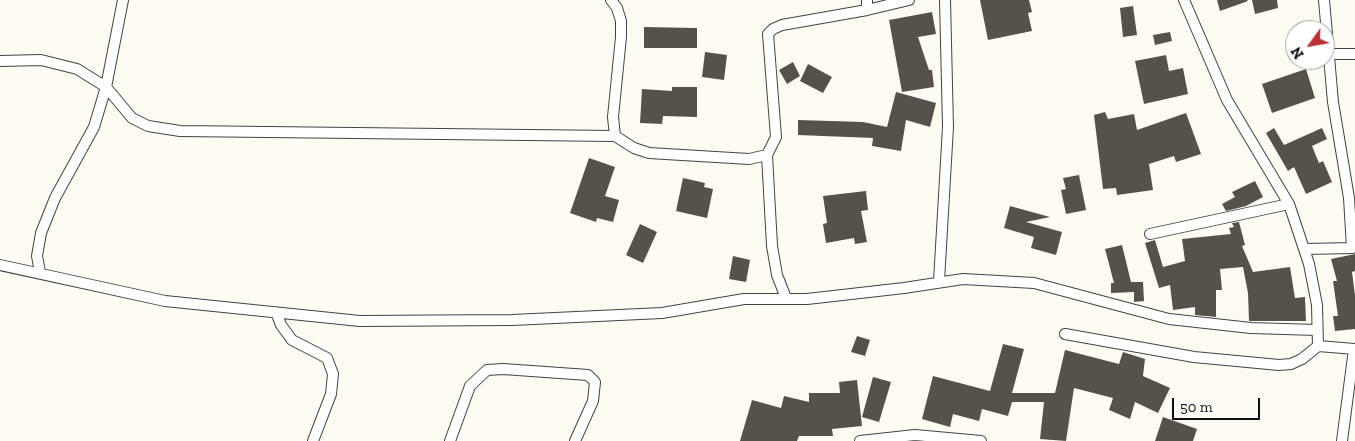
<!DOCTYPE html>
<style>
body{margin:0}
#map{position:relative;width:1355px;height:441px;overflow:hidden;background:#fefcf2;font-family:"Zilla Slab",serif}
canvas{display:block}
.north{position:absolute;left:1285px;top:20px;width:50px;height:50px;box-sizing:border-box;background:#fff;border:1px solid #9f9f9f;border-radius:50%;rotate:238deg;font-size:14px;font-weight:700;line-height:20px;text-align:center;color:#0f0f0f}
.north::after{content:'';display:block;margin:auto;width:18px;height:22px;background:#b82e32;clip-path:polygon(50% 0,100% 100%,50% 72%,0 100%)}
.scale{position:absolute;left:1172px;top:398px;width:88px;height:22px;box-sizing:border-box;border:2px solid #0f0f0f;border-top:0;padding-left:6px;font-size:15px;line-height:18px;white-space:nowrap;color:#0f0f0f;-webkit-text-stroke:4px #fff;paint-order:stroke}
</style>
<div id="map">
<canvas width="1355" height="441"></canvas>
<div class="north">N</div>
<div class="scale">50 m</div>
</div>
<script>
const g = document.querySelector('canvas').getContext('2d');
g.lineJoin = 'round';
function fill(path, color) { g.fillStyle = color; g.fill(path, 'evenodd'); }
const shape = rows => new Path2D(rows.map(r => 'M' + r).join(''));
function stroke(path, color, width, dash) { g.strokeStyle = color; g.lineWidth = width; g.lineCap = dash ? 'butt' : 'round'; g.setLineDash(dash || []); g.stroke(path); }
fill(shape([
 [980,0,1029,0,1032,12,1028,13,1032,31,988,40],
 [1217,0,1247,0,1248,1,1220,11],
 [1252,0,1277,0,1278,8,1255,14],
 [1133,6,1137,35,1123,37,1120,8],
 [932,12,936,34,918,37,929,70,932,70,934,87,902,92,889,20],
 [644,27,697,28,697,48,644,48],
 [1170,32,1172,41,1155,45,1153,35],
 [705,52,727,55,724,80,702,77],
 [1166,55,1169,71,1183,68,1188,94,1144,104,1135,61],
 [793,62,800,76,787,84,779,70],
 [808,64,832,77,823,93,800,81],
 [1306,69,1315,98,1272,113,1262,84],
 [672,87,697,87,697,117,663,116,662,124,640,123,642,89,672,91],
 [896,92,936,103,930,127,906,120,901,151,872,146,873,138,798,135,798,120,863,122,887,127],
 [1105,112,1108,119,1134,114,1137,130,1186,113,1201,154,1176,162,1174,156,1149,164,1153,190,1117,195,1116,188,1103,189,1094,115],
 [1274,128,1284,145,1322,128,1327,139,1312,146,1319,163,1323,161,1332,182,1306,194,1294,167,1288,171,1266,133],
 [589,158,615,167,605,196,619,200,613,222,597,218,596,222,570,213],
 [1079,175,1086,210,1066,214,1061,190,1066,189,1063,178],
 [683,178,705,183,704,187,713,189,707,218,676,211],
 [1255,181,1263,197,1246,206,1226,211,1222,204,1235,197,1232,192],
 [866,191,868,210,861,211,867,242,855,244,854,238,826,243,823,224,827,223,823,196],
 [1010,206,1050,217,1026,222,1062,232,1056,255,1031,248,1034,237,1004,228],
 [1239,222,1245,245,1242,246,1253,272,1290,267,1295,298,1305,297,1306,321,1249,321,1248,293,1243,267,1220,269,1222,290,1216,290,1216,317,1195,315,1195,307,1173,310,1170,285,1159,288,1145,243,1155,240,1163,267,1185,261,1182,239,1231,234,1229,228,1234,227,1232,223],
 [640,224,657,232,643,263,626,255],
 [1122,245,1131,282,1143,282,1144,301,1134,302,1134,292,1111,293,1111,283,1114,283,1105,249],
 [1355,254,1355,271,1352,272,1355,295,1355,329,1335,331,1333,316,1338,316,1333,281,1337,281,1331,259],
 [733,256,750,260,746,282,729,279],
 [857,336,870,340,865,356,851,352],
 [1003,344,1024,349,1012,393,1055,393,1065,350,1119,364,1123,352,1145,359,1143,376,1170,388,1158,413,1135,402,1130,419,1109,410,1113,398,1074,388,1066,441,1040,439,1044,402,1012,402,1008,416,982,409,979,421,953,414,950,427,922,419,933,376,990,391],
 [873,377,891,382,879,422,862,417],
 [857,380,862,426,832,429,833,436,799,436,797,441,740,441,752,400,781,408,784,396,809,402,809,393,840,393,839,382],
 [1163,417,1197,429,1193,441,1155,441]
]), '#57514c');
const minor = shape([
 [611,0,617,8,621,21,621,37,613,117,615,136,634,148,649,153,749,159,767,155,772,246,777,275,786,298],
 [867,0,867,10],
 [1184,0,1227,100,1289,204,1309,264,1317,305,1318,346],
 [1328,54,1355,54],
 [0,61,41,60,77,69,106,87,132,118,148,126,180,131,615,136],
 [767,155,776,137,768,34,773,29,782,25,867,10,909,0],
 [1150,234,1289,204],
 [1305,249,1352,248,1349,198,1333,102,1324,0],
 [0,265,165,301,360,321,512,320,662,313,744,299,807,299,904,288,963,279,1034,283,1169,319,1251,328,1317,330],
 [40,272,37,256,41,233,55,198,94,127,106,87,123,0],
 [939,281,948,127,945,0],
 [276,312,281,325,292,340,327,358,333,374,331,394,313,441],
 [1065,334,1194,357,1279,365,1291,364,1302,359,1318,346,1355,349],
 [450,441,470,386,487,370,503,369,588,375,595,382,593,401,575,441],
 [860,441,915,435,981,441],
 [1342,441,1354,349]
]);
stroke(minor, '#424242', 12);
stroke(minor, '#fff', 10);
</script>
